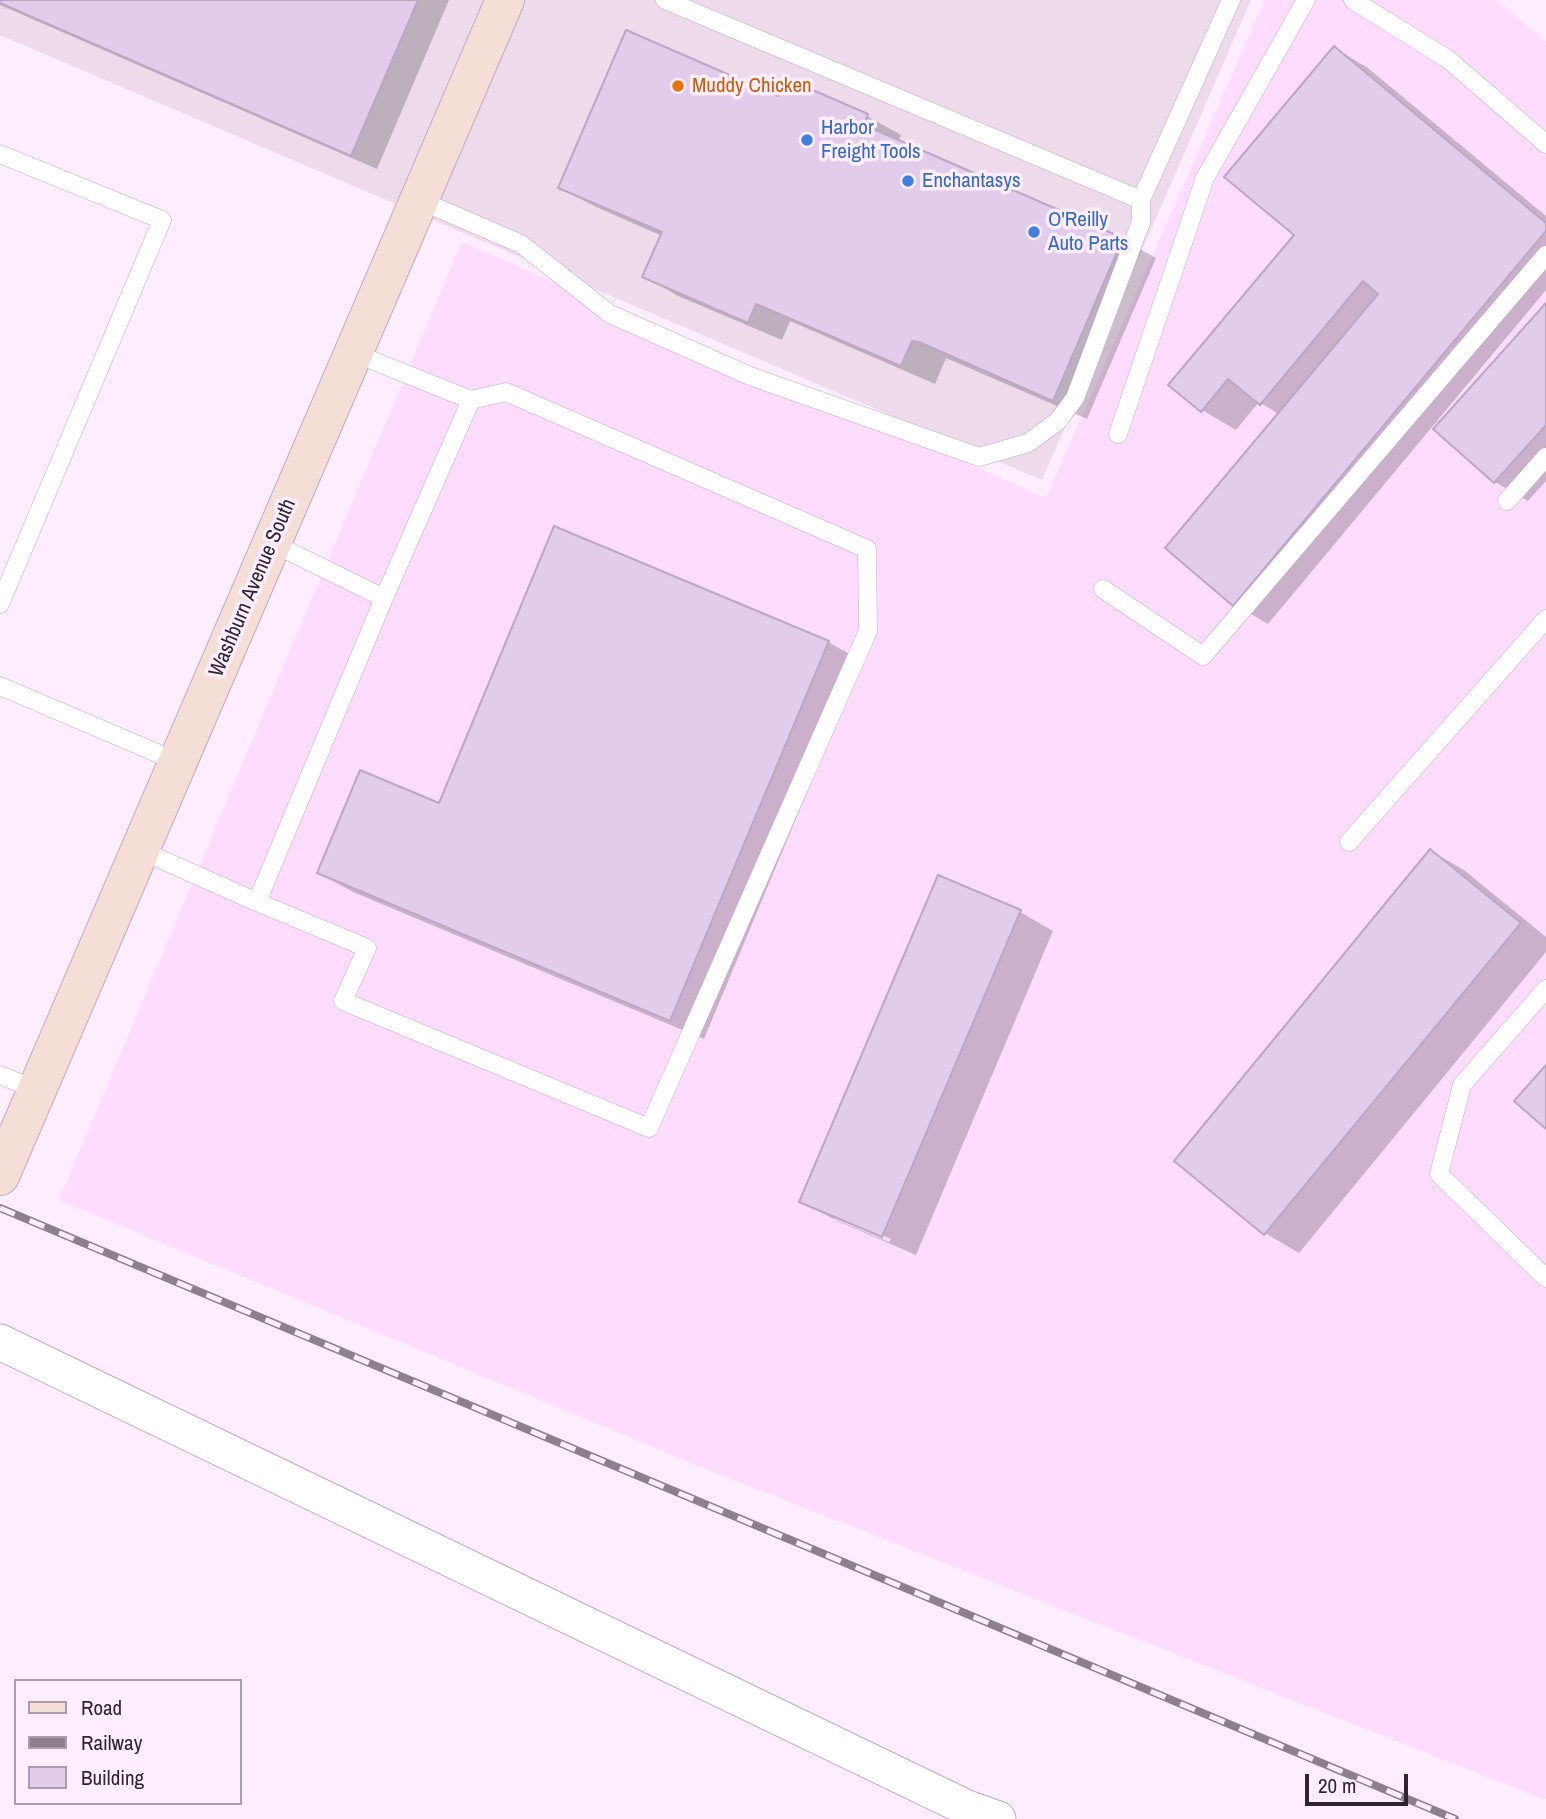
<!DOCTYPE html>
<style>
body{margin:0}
#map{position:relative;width:1546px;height:1819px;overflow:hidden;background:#feedfe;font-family:"Archivo Narrow",sans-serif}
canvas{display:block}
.legend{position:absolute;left:14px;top:1679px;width:228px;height:126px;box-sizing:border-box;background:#feedfe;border:2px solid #ab9dac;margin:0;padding:9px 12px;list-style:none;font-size:21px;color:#2f2530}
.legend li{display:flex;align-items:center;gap:14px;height:35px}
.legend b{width:35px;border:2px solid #ab9dac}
.scale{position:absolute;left:1305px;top:1774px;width:103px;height:32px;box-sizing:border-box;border:4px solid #2f2530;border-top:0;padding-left:9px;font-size:21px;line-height:24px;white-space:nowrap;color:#2f2530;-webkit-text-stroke:5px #feedfe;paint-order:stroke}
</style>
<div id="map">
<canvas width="1546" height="1819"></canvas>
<ul class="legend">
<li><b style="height:9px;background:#f4ded5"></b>Road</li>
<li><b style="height:9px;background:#8d7f8d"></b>Railway</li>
<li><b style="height:19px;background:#e1cceb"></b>Building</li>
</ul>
<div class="scale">20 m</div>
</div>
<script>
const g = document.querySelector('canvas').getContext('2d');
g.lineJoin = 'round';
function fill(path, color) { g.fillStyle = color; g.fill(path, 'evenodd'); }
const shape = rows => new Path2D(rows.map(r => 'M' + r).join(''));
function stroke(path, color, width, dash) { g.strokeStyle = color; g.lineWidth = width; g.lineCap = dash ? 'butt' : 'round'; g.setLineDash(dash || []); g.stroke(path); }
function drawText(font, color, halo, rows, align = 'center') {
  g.font = font + ' "Archivo Narrow",sans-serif'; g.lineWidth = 7; g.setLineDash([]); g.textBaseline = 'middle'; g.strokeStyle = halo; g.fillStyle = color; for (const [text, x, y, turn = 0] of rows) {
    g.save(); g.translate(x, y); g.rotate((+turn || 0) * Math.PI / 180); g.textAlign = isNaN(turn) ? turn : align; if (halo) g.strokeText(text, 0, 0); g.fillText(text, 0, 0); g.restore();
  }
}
fill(shape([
 [0,0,1251,0,1042,480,0,35]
]), '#eddbec');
fill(shape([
 [1265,0,1496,0,1546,42,1546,1800,704,1468,59,1200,462,242,1046,498]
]), '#fedcff');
fill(shape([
 [0,0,449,0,377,169,0,5],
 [1334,48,1368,68,1546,216,1546,290,1268,624,1234,604,1279,414,1259,402,1236,430,1202,410,1296,235],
 [786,81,867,116,901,135,898,142,1122,239,1156,258,1087,419,946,358,935,384,790,321,782,340,678,296,645,277,662,236,594,206,560,187,779,98],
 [1546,306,1546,481,1528,501,1495,482],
 [828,642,862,661,704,1039,353,892,319,873],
 [1431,851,1464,870,1546,937,1546,952,1299,1253,1265,1233],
 [1020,912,1053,931,916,1255,835,1220,801,1201],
 [834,1215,891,1239,889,1242,834,1219]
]), '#0003');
const building = shape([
 [0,0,418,0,351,156,0,3,0,0],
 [626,30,778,96,785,78,868,114,864,125,1123,238,1053,401,919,342,912,341,901,366,756,304,748,323,642,277,662,232,558,188,626,30],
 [1334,46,1546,223,1546,231,1233,606,1165,548,1378,294,1363,281,1260,405,1228,379,1201,412,1168,385,1294,235,1224,177,1334,46],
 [1546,303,1546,425,1494,483,1433,429,1546,303],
 [554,526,829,641,670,1021,317,873,360,770,439,803,554,526],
 [1430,849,1521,923,1264,1235,1174,1161,1430,849],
 [938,875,1021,910,882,1237,799,1202,938,875],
 [1546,1065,1546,1129,1514,1101,1546,1065]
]);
fill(building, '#e1cceb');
stroke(building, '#bca7c5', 2);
const lane = shape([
 [665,0,1141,200,1231,0],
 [1353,0,1449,60,1546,144],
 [0,154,162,220,0,604],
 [419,200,521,244,610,314,750,376,979,457,1028,443,1058,421,1075,398,1141,222,1141,200],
 [354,353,471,400,384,598],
 [1118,434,1205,178,1306,0],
 [1507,501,1546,457],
 [1103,589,1203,656,1546,255],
 [0,686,178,762],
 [1349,842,1546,619],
 [140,850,257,902,384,598,272,543],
 [257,902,367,948,343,1001,649,1128,868,631,867,549,506,392,471,400],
 [1546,989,1462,1085,1439,1174,1546,1278],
 [0,1075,37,1090]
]);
const street = shape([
 [0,1342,967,1808,998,1819]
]);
const secondary = shape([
 [0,1176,505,0]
]);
stroke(lane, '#c3a9c4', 19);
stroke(street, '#c3a9c4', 37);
stroke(secondary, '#c3a9c4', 40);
stroke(lane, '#fff', 18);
stroke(street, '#fff', 35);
stroke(secondary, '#f4ded5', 38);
const rail = shape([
 [0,1208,1455,1819]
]);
stroke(rail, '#8d7f8d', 8);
stroke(rail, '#feedfe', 5, [16]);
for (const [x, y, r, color] of [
 [678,86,7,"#e8710a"],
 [807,140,7,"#3f7fe0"],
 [908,181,7,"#3f7fe0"],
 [1034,232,7,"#3f7fe0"]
]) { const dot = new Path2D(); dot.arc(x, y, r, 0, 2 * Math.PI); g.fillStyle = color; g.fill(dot); stroke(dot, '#feedfe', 2.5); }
drawText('21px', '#c56008', '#feedfe', [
 ["Muddy Chicken",692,86]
], 'left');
drawText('21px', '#366cbe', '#feedfe', [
 ["Harbor",821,128],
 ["Freight Tools",821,152],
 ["Enchantasys",922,181],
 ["O'Reilly",1048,220],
 ["Auto Parts",1048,244]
], 'left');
drawText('21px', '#2f2530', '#feedfe', [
 ["Washburn Avenue South",253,588,-67]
]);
</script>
